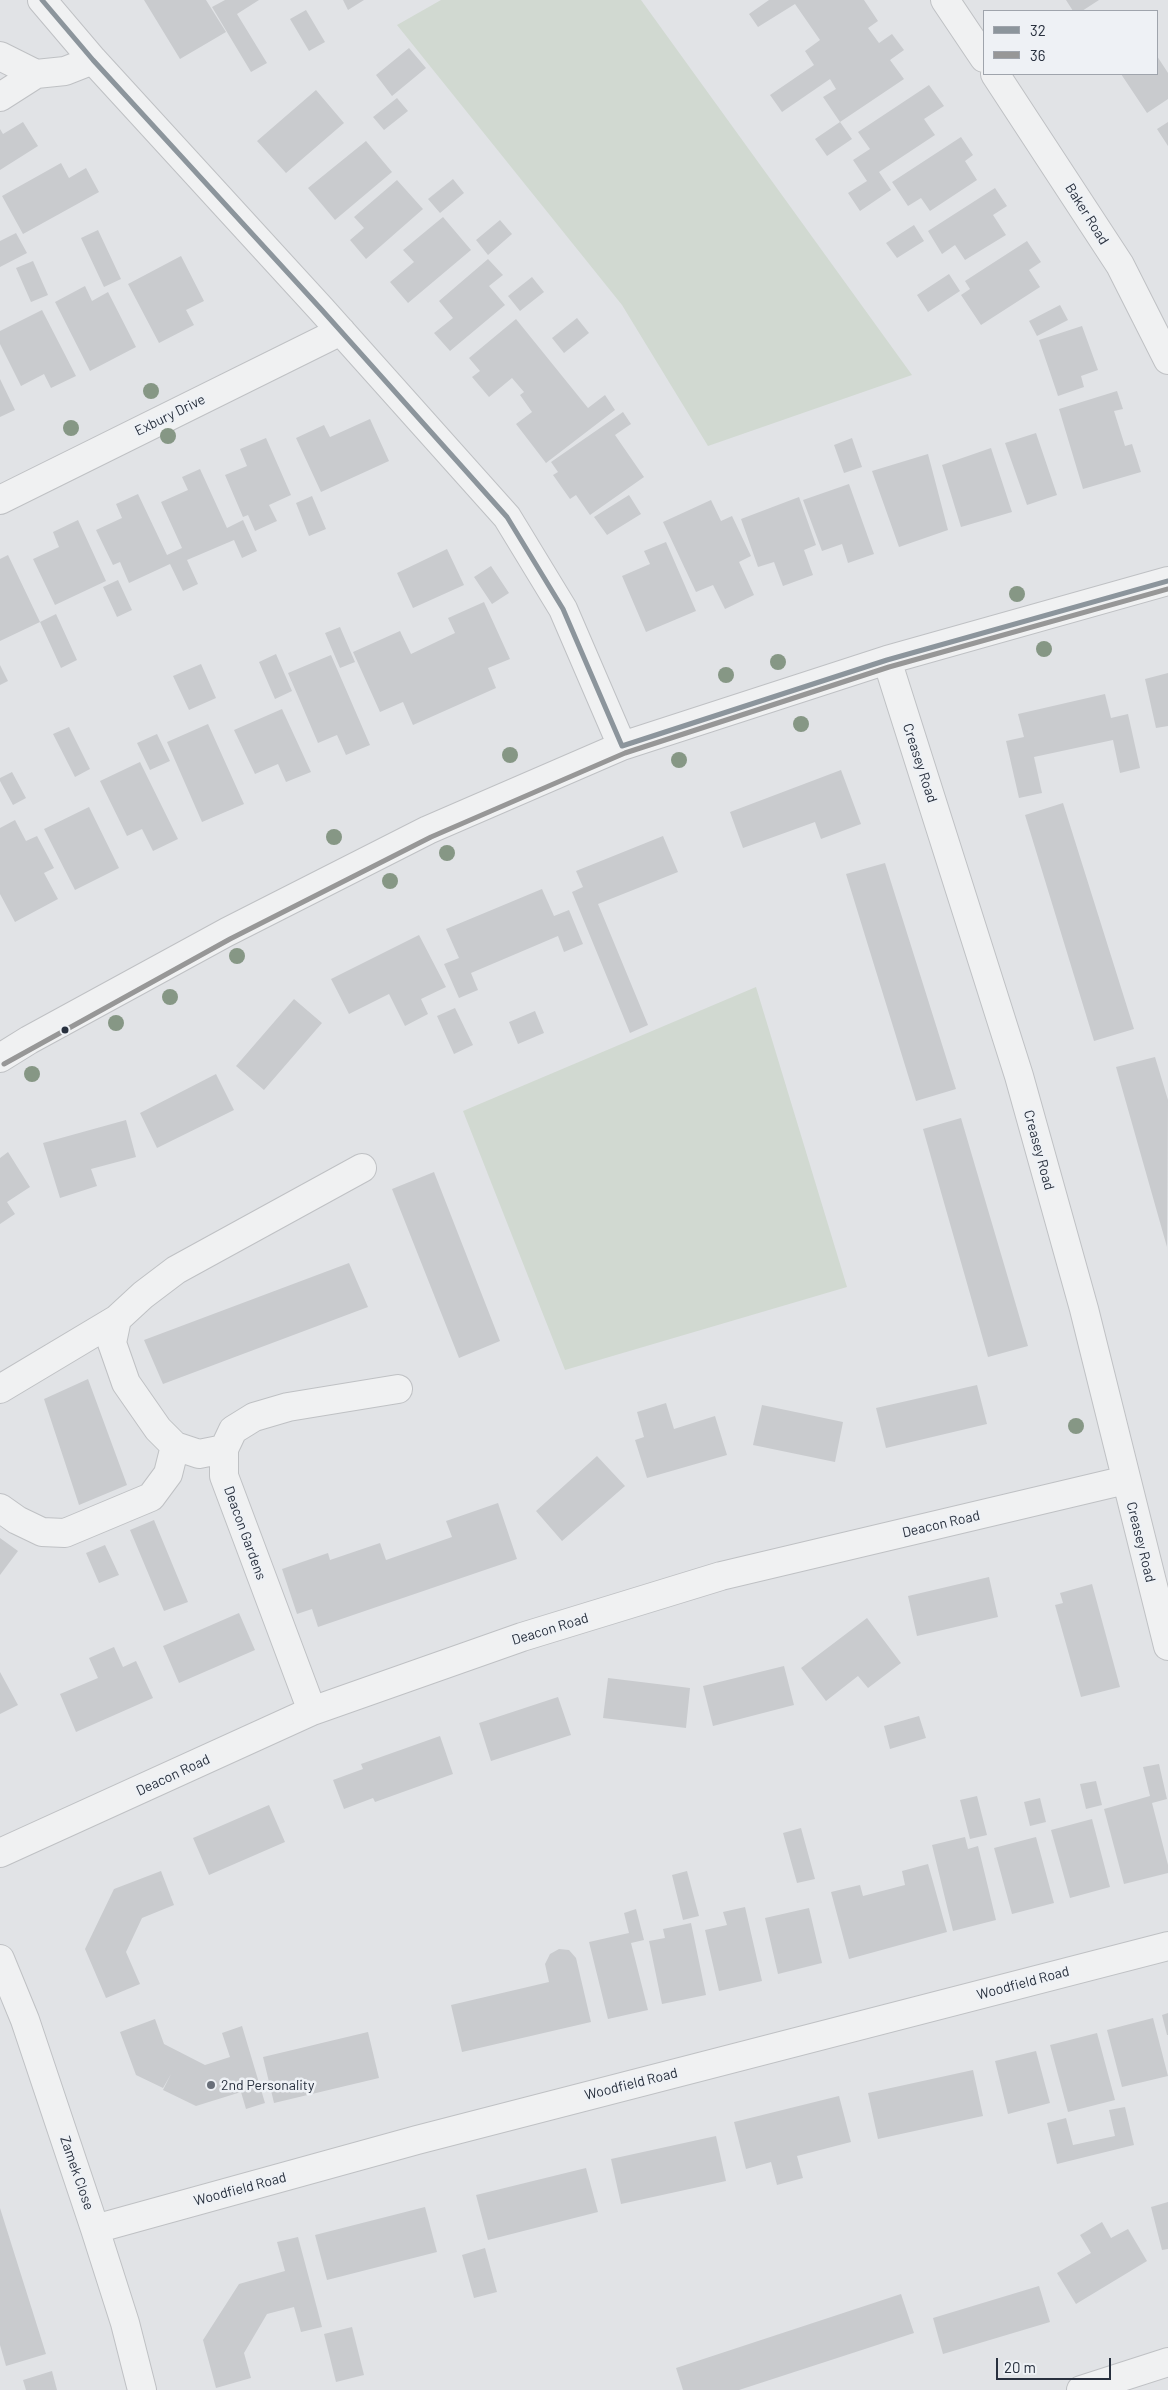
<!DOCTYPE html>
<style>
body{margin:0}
#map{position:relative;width:1168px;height:2390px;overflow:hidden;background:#e1e3e6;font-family:Barlow,sans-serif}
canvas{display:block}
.legend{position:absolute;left:983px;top:10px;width:175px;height:65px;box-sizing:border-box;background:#eef1f5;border:1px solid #9fa4ac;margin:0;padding:6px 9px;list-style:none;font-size:15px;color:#28303e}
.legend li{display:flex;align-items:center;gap:10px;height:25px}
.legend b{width:25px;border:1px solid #9fa4ac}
.scale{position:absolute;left:996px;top:2358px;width:115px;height:22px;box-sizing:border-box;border:2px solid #28303e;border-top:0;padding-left:6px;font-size:15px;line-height:18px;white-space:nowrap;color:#28303e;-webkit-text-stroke:4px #eef1f5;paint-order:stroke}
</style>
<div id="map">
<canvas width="1168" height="2390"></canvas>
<ul class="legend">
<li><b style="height:6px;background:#8c959c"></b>32</li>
<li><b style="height:6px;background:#979797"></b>36</li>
</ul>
<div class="scale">20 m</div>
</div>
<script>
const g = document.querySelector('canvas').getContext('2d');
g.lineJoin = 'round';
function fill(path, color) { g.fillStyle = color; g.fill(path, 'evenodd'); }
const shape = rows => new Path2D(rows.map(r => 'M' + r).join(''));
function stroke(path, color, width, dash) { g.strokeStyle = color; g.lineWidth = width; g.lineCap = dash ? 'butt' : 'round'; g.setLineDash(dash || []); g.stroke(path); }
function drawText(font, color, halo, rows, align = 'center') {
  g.font = font + ' Barlow,sans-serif'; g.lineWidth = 5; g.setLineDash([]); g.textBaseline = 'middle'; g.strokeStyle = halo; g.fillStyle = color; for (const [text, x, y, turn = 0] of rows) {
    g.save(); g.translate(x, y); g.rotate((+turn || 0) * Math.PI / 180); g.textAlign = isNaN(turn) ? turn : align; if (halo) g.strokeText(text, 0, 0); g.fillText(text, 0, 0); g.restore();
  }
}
fill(shape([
 [441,0,641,0,912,375,708,446,622,305,397,25],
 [756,987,847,1287,565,1370,463,1111]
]), '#d1d9d1');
fill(shape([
 [144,0,206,0,226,32,180,59],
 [225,0,259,0,237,14,267,63,251,72,212,7],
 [343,0,364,0,348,10],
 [769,0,864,0,878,21,868,28,879,43,892,34,904,50,890,60,904,79,840,122,823,97,836,89,830,79,782,112,770,95,814,65,805,51,820,40,795,4,758,27,749,14],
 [1066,0,1099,0,1082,11,1073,11],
 [306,10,325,42,309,51,290,19],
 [409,48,426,68,392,96,376,75],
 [1157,56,1168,73,1168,99,1147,113,1121,74,1157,74],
 [929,85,944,106,924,119,935,135,879,172,891,190,860,211,848,193,867,181,853,160,870,149,858,132],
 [316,90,344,123,286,173,257,141],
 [397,98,408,111,384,130,373,117],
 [23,122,38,146,0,170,0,129,3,134],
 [840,122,852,139,827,156,815,139],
 [1168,122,1168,146,1157,129],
 [961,137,973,155,965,161,977,180,930,211,921,198,908,206,892,182],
 [366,141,392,172,335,220,308,188],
 [61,163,69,178,86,168,99,192,23,234,2,196],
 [453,179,464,193,440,213,428,199],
 [397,180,423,209,366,259,350,240,364,228,354,217],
 [995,188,1007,206,993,215,1006,235,965,260,955,245,942,254,928,231],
 [443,217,471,250,408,303,390,282,414,262,403,250],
 [500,220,512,234,488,255,476,240],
 [914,225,924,241,897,258,886,243],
 [98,230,121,279,104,287,81,238],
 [16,233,27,253,0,267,0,241],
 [1027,241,1041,262,1029,270,1040,287,981,325,961,295,970,289,965,281],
 [181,256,204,301,186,310,194,325,159,343,128,284],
 [488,259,503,275,489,286,505,305,450,351,434,333,453,318,439,301],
 [33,261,48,295,31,302,16,268],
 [949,274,960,291,928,312,917,295],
 [532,277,544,292,520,311,508,296],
 [85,286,92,301,108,292,136,347,90,371,55,302],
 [1060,305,1068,320,1037,336,1029,321],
 [42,310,76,376,51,388,44,374,21,386,0,344,0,331],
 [577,318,589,333,564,353,552,338],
 [516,319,588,408,605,395,615,410,546,463,516,424,532,412,520,395,524,392,512,378,489,397,472,377,480,371,469,358],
 [1082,326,1098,370,1081,376,1084,387,1058,396,1039,340],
 [0,379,15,410,0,417],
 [1117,391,1123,409,1114,411,1125,446,1132,444,1141,472,1083,489,1059,409],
 [623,412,631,424,615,435,644,477,590,515,576,495,570,499,553,475,558,472,551,462],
 [370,419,389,461,321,492,296,438,324,425,330,437],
 [1036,433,1057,495,1027,505,1005,443],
 [266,438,291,495,269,505,277,521,255,531,248,515,243,517,225,475,247,466,240,449],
 [852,438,862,467,844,473,834,445],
 [991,448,1012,512,961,527,942,465],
 [928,454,948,530,899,547,872,471],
 [200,469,227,528,243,520,257,551,242,558,234,540,187,560,198,584,183,591,170,564,129,583,120,562,113,565,96,530,122,518,116,504,138,494,167,555,182,548,161,502,188,490,182,477],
 [849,484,874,554,848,563,842,544,822,551,803,500],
 [629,495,641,514,607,535,594,517],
 [312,496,326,529,309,536,296,503],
 [799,497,816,545,804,550,813,575,783,586,774,562,758,567,741,519],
 [711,500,721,521,732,516,751,556,739,562,754,595,725,609,713,585,696,592,663,522],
 [78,520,106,581,55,605,33,559,59,547,53,532],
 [666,542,696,611,646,632,622,576,650,564,644,551],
 [447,549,464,585,413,608,397,573],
 [8,555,40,622,0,641,0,559],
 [491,566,509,593,492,604,474,577],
 [118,580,132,610,117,617,103,587],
 [484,602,510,659,488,668,496,688,413,725,403,702,380,712,353,652,400,631,411,654,455,633,448,618],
 [56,614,77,660,61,668,40,622],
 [340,627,355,662,340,668,325,633],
 [276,654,292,691,275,699,259,662],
 [331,655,370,745,346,755,337,735,318,743,288,673],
 [201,664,216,698,189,710,173,676],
 [0,665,8,681,0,685],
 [1168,673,1168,726,1156,728,1145,679],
 [1105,694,1111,718,1128,714,1140,768,1120,773,1113,740,1034,757,1042,793,1019,798,1006,741,1024,737,1018,714],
 [282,709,311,772,286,782,278,764,255,774,234,730],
 [208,724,244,804,202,822,167,742],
 [69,727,90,769,75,777,53,734],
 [157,734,170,761,150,770,137,743],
 [140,762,178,839,153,851,142,829,127,836,100,781],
 [841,770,861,824,821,839,815,822,743,848,730,812],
 [12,772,26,798,13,805,0,781,0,778],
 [1063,803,1134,1029,1094,1041,1025,815],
 [89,807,119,868,75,890,44,829],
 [15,820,26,841,37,836,54,868,44,873,58,899,15,922,0,894,0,828],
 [663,836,678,872,598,904,648,1025,630,1033,572,892,583,887,576,871],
 [885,863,956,1089,916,1101,846,874],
 [542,889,554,916,569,910,583,944,564,952,558,936,471,973,478,990,459,998,444,964,459,958,446,929],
 [419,935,446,987,421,999,428,1014,405,1026,389,994,349,1014,331,979],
 [294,999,322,1023,264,1090,236,1066],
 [455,1008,473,1045,454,1054,437,1016],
 [535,1011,544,1033,518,1044,509,1022],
 [1155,1057,1168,1100,1167,1247,1116,1067],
 [216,1074,234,1110,157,1148,140,1113],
 [961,1118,1028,1346,988,1357,923,1129],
 [126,1120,136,1157,91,1169,97,1186,60,1198,43,1143],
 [8,1152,30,1187,7,1202,15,1214,0,1224,0,1158],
 [434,1172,500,1341,459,1358,392,1189],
 [349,1263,368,1307,163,1384,144,1340],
 [88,1379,127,1485,79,1505,44,1399],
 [977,1385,987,1424,886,1448,876,1408],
 [666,1403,674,1429,715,1416,727,1455,647,1478,635,1440,644,1437,637,1412],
 [762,1405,843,1422,835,1462,753,1445],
 [597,1456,625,1486,562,1541,536,1511],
 [498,1503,517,1559,318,1627,312,1609,297,1614,282,1569,328,1553,330,1560,380,1543,386,1560,452,1537,446,1521],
 [154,1520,188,1602,164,1611,130,1530],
 [0,1538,18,1551,0,1575],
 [105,1545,119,1575,99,1583,86,1553],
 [989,1577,998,1617,917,1636,908,1596],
 [1092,1584,1120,1687,1081,1697,1055,1605,1063,1603,1060,1593],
 [239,1613,255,1650,179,1683,163,1646],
 [867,1618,901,1663,868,1688,858,1676,826,1701,801,1668],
 [114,1647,123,1667,136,1661,153,1698,76,1732,60,1694,98,1678,89,1658],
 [784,1666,794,1705,713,1726,703,1686],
 [0,1672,18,1705,0,1714],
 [608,1678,690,1688,686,1728,603,1718],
 [558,1697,571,1735,491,1761,479,1723],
 [919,1716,926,1738,890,1749,884,1726],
 [440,1736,453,1774,375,1802,373,1798,344,1809,333,1780,363,1769,361,1764],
 [1159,1764,1167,1799,1152,1803,1168,1865,1168,1873,1124,1884,1104,1809,1150,1796,1143,1767],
 [1096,1781,1102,1805,1086,1809,1080,1784],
 [977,1796,987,1835,970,1839,960,1800],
 [1040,1798,1046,1822,1030,1826,1024,1802],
 [269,1805,285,1842,209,1875,193,1838],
 [1092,1819,1110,1887,1070,1898,1051,1830],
 [801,1828,815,1879,797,1883,783,1833],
 [965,1837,968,1849,978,1846,996,1920,953,1931,932,1845],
 [1036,1837,1054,1903,1012,1914,994,1848],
 [928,1864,947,1932,849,1959,831,1892,860,1885,863,1896,905,1885,902,1871],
 [161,1871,174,1905,142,1918,126,1952,140,1984,106,1998,85,1949,114,1889],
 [687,1871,699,1916,683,1920,672,1875],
 [745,1907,762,1981,719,1991,705,1930,727,1925,723,1912],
 [809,1908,822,1963,778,1974,765,1918],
 [636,1909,644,1940,631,1943,648,2010,608,2019,589,1942,629,1933,624,1913],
 [691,1923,706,1995,662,2004,649,1941,665,1938,663,1929],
 [559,1949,569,1950,576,1958,591,2022,462,2052,451,2005,549,1982,545,1964,550,1954],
 [1168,2013,1168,2035,1167,2035,1162,2015],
 [1153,2018,1168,2076,1122,2087,1107,2030],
 [155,2019,164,2044,205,2065,230,2057,222,2033,242,2026,265,2103,246,2109,241,2092,196,2106,163,2090,171,2074,163,2088,136,2075,120,2032],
 [368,2032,379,2078,274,2103,263,2057],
 [1097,2033,1115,2100,1068,2112,1050,2045],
 [1036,2051,1050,2103,1008,2114,995,2061],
 [973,2070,983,2116,878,2139,868,2093],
 [839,2096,851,2142,797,2156,803,2178,777,2185,771,2162,746,2169,734,2122],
 [1125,2107,1134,2145,1057,2164,1047,2123,1066,2118,1073,2145,1115,2136,1109,2110],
 [716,2136,726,2181,621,2204,611,2159],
 [586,2168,598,2212,488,2240,476,2195],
 [1168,2202,1168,2249,1162,2250,1151,2207],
 [425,2207,437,2252,327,2280,315,2235],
 [0,2208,46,2354,6,2366,0,2345],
 [1102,2222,1111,2238,1128,2229,1147,2261,1076,2304,1057,2273,1091,2253,1080,2235],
 [298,2237,322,2327,301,2332,294,2307,267,2314,244,2353,251,2378,216,2388,203,2340,239,2284,285,2271,277,2242],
 [485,2248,497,2292,474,2298,462,2255],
 [1039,2286,1050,2322,943,2354,933,2318],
 [901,2294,914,2333,739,2390,683,2390,676,2368],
 [352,2327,364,2375,336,2382,324,2334],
 [52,2371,57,2390,26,2390,23,2380]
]), '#c9cbce');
const minor = shape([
 [42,0,93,60,321,309,507,517,563,609,622,746],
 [945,0,984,58],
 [0,56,36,74,65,71,93,60],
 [995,74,1120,265,1168,360],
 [0,97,36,74],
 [0,500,341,331],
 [887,660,1019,1076,1084,1309,1168,1646],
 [0,1058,29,1040,227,932,428,830,622,746,887,660,1168,581],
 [0,1389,117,1319],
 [224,1449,199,1454,175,1446,158,1429,126,1383,112,1343,117,1319,143,1295,176,1270,362,1168],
 [0,1508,17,1520,42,1532,65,1533,151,1497,168,1474,175,1446],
 [312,1711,224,1476,224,1449,233,1430,254,1417,288,1407,398,1389],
 [0,1853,312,1711,522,1637,721,1576,1126,1480],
 [0,1959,25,2020,95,2229,125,2323,142,2390],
 [95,2229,417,2140,1168,1946],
 [1081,2390,1168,2362]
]);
stroke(minor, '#bfc1c4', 30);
stroke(minor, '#f0f1f2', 28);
stroke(shape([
 [42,0,93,60,321,309,507,517,563,609,622,746],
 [622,746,887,660,1168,581]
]), '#8c959c', 5);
stroke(shape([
 [4,1064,230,939,431,837,625,753,889,667,1168,589]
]), '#979797', 5);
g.fillStyle = '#869785';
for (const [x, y] of [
 [151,391],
 [71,428],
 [168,436],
 [1017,594],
 [1044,649],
 [778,662],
 [726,675],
 [801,724],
 [510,755],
 [679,760],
 [334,837],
 [447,853],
 [390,881],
 [237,956],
 [170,997],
 [116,1023],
 [32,1074],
 [1076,1426]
]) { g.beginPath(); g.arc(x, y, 8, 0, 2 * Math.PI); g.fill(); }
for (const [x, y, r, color] of [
 [65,1030,4.5,"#28303e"],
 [211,2085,5,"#696f79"]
]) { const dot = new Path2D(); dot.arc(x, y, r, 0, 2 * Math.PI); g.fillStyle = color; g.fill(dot); stroke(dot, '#eef1f5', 2); }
drawText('14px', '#28303e', '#eef1f5', [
 ["Baker Road",1087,214,58],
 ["Exbury Drive",170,415,-26],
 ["Creasey Road",920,763,72],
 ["Creasey Road",1039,1150,75],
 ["Deacon Road",941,1524,-13],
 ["Deacon Gardens",245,1533,70],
 ["Creasey Road",1141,1542,76],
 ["Deacon Road",550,1629,-17],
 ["Deacon Road",173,1775,-25],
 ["Woodfield Road",1023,1983,-15],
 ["Woodfield Road",631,2084,-14],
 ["Zamek Close",77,2173,71],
 ["Woodfield Road",240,2189,-15]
]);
drawText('14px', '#28303e', '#eef1f5', [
 ["2nd Personality",221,2085]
], 'left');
</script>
